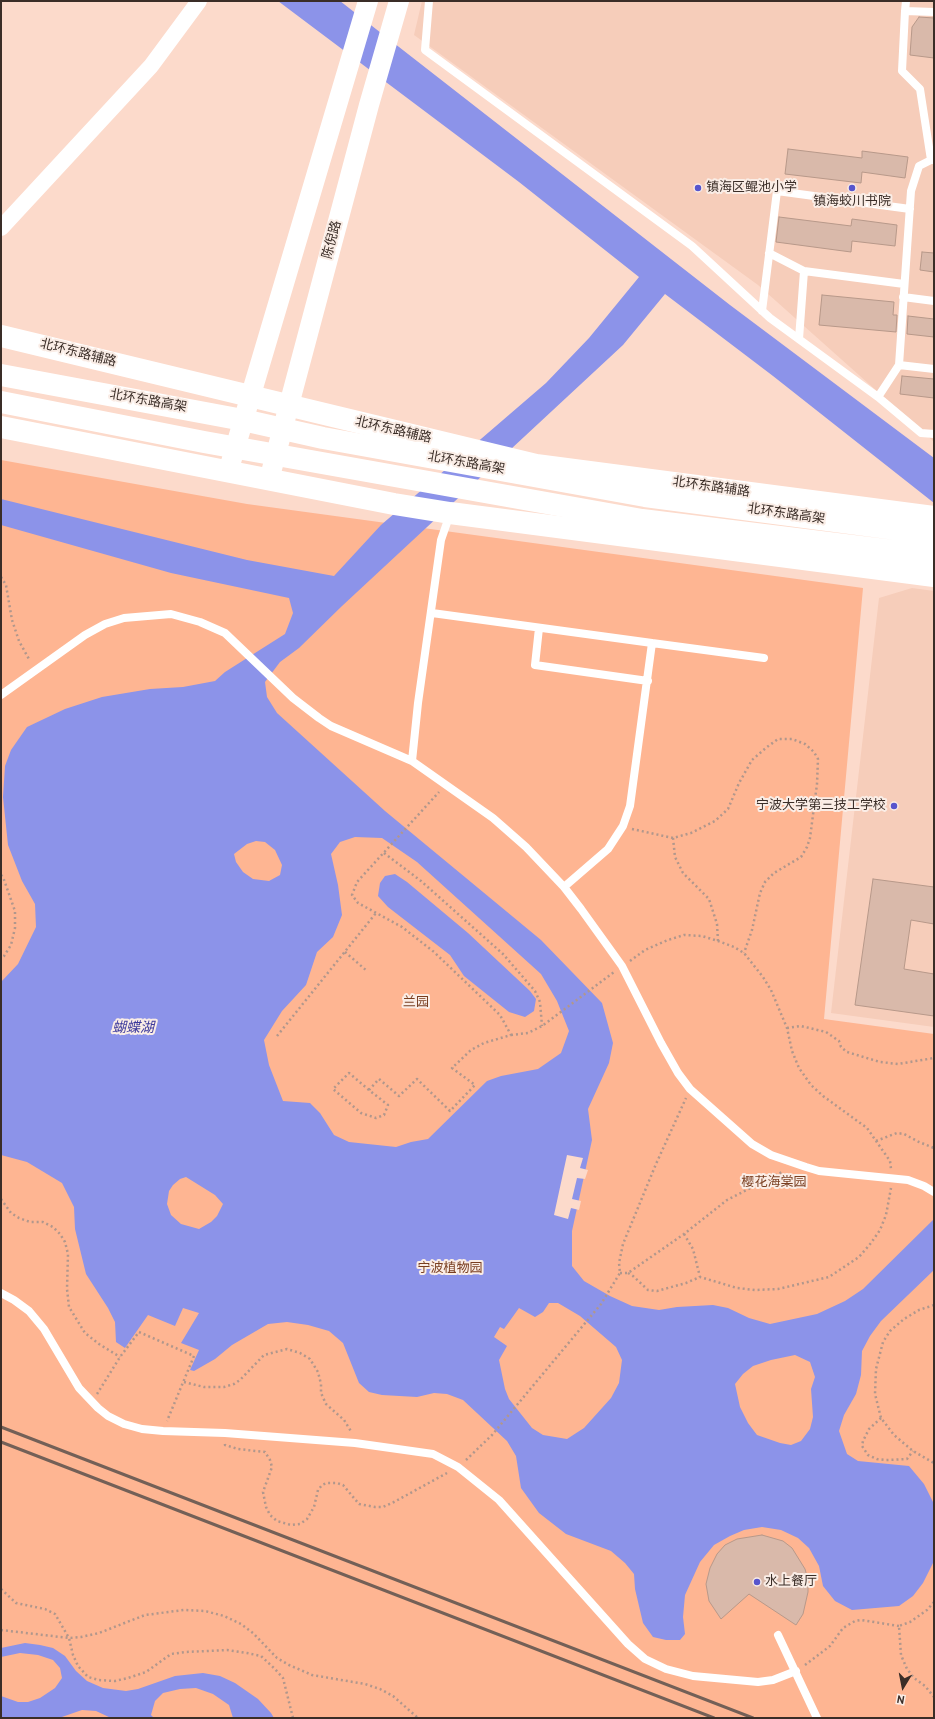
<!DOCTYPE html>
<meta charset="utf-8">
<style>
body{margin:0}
#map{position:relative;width:935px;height:1719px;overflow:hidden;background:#fcdacb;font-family:Overpass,sans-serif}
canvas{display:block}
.frame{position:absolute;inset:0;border:2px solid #3a2d27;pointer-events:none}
.north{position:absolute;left:883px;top:1667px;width:40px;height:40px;-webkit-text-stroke:3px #faede6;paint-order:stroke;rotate:190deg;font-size:11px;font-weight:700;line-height:16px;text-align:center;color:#3a2d27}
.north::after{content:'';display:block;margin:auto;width:14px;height:18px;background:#3a2d27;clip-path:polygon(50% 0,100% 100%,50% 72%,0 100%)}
</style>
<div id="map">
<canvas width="935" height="1719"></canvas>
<div class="frame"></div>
<div class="north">N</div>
</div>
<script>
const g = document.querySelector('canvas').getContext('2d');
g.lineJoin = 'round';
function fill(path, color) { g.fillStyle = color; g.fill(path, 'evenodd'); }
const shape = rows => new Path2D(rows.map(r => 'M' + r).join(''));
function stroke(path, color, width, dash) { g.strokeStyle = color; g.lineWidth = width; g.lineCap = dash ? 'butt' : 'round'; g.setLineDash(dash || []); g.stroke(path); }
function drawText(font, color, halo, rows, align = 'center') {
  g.font = font + ' Overpass,"Noto Sans SC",sans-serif'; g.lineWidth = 4; g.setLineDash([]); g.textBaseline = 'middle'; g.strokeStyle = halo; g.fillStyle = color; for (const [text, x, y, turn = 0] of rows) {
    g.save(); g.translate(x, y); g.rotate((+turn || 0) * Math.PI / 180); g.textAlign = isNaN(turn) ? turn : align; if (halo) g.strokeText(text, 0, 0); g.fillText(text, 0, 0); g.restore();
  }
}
fill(shape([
 [422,1,934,1,934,442,758,285,414,35],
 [912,588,934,591,934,1027,831,1013,879,598]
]), '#f6cdba');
fill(shape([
 [1,460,247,504,863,588,824,1019,934,1034,934,1718,1,1718]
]), '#feb592');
fill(shape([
 [278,1,340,1,730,305,934,458,934,503,773,376,665,294,623,345,342,606,299,648,280,662,265,682,267,697,277,713,385,811,541,940,602,1003,613,1043,609,1063,588,1109,592,1140,572,1231,572,1266,584,1281,610,1296,632,1306,659,1310,677,1307,713,1305,728,1308,749,1318,770,1324,817,1314,845,1301,863,1289,934,1219,934,1270,881,1321,870,1336,862,1351,861,1375,856,1394,844,1415,839,1431,847,1454,858,1461,909,1466,924,1484,934,1504,934,1553,933,1563,923,1583,913,1596,899,1606,852,1610,835,1601,823,1586,819,1566,809,1548,798,1538,781,1530,762,1527,744,1530,730,1536,714,1545,700,1562,685,1595,683,1617,685,1634,680,1640,666,1640,653,1637,643,1623,635,1589,634,1574,625,1563,611,1551,566,1534,539,1513,521,1488,516,1456,507,1441,463,1400,447,1394,434,1393,417,1397,382,1395,369,1392,359,1383,343,1343,329,1331,308,1325,287,1322,268,1324,232,1345,215,1359,194,1371,190,1370,199,1350,181,1343,199,1313,183,1308,175,1326,148,1315,125,1348,116,1342,115,1322,108,1308,86,1274,75,1229,74,1207,62,1183,27,1162,1,1155,1,982,18,964,36,927,35,904,22,881,8,845,3,797,5,766,11,750,27,727,65,709,102,697,150,689,183,687,215,681,225,672,285,634,293,613,289,598,171,573,1,525,1,499,247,560,334,576,381,525,546,383,589,338,639,277,519,182],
 [355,837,382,838,417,862,541,974,557,1001,569,1031,561,1053,538,1069,501,1076,487,1081,428,1139,411,1142,396,1147,349,1142,334,1135,320,1113,310,1103,283,1101,269,1065,264,1040,282,1011,306,985,317,952,333,937,342,915,338,885,331,854,340,842],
 [256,841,265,842,275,850,282,865,280,875,269,881,253,879,243,872,236,862,234,854,247,844],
 [186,1177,215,1195,223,1204,217,1216,211,1222,199,1229,181,1224,171,1215,167,1204,169,1191,173,1185,180,1179],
 [549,1303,558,1303,580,1316,616,1347,622,1360,619,1383,611,1398,584,1428,567,1439,543,1435,532,1428,509,1399,505,1389,499,1360,507,1346,494,1337,500,1327,504,1329,519,1308,535,1317,543,1312],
 [795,1355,810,1362,815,1377,811,1389,813,1417,810,1429,801,1441,791,1445,780,1443,757,1435,748,1423,740,1407,735,1384,743,1374,753,1366,771,1360],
 [395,874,407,882,468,933,530,991,536,999,534,1011,525,1017,509,1012,464,976,450,955,388,907,378,896,380,883,385,876],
 [25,1643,40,1645,53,1648,65,1656,76,1671,87,1681,103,1688,126,1691,138,1689,175,1676,203,1673,220,1676,235,1683,258,1699,271,1713,274,1718,233,1718,229,1705,213,1694,196,1688,180,1689,163,1693,155,1701,151,1715,154,1718,111,1718,96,1711,82,1710,59,1718,1,1718,1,1696,18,1702,28,1702,40,1698,55,1688,62,1678,60,1668,53,1660,38,1655,20,1653,1,1657,1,1648]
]), '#8c93e9');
fill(shape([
 [567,1155,583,1158,580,1168,588,1170,585,1179,577,1178,572,1199,581,1201,579,1210,571,1208,568,1219,554,1215]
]), '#fcdacb');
const building = shape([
 [919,17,934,18,934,58,910,55,912,27,919,17],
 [788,149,862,158,862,151,908,157,905,178,862,172,861,183,785,174,788,149],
 [779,217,851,226,852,219,897,225,895,246,852,241,851,252,776,242,779,217],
 [922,252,934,253,934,272,920,270,922,252],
 [822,295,894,302,893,315,897,315,896,332,819,325,822,295],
 [908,316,934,319,934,337,907,334,908,316],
 [902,376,934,379,934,398,900,394,902,376],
 [873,879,934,887,934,924,911,920,904,969,934,974,934,1016,855,1005,873,879],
 [762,1535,783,1541,792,1548,805,1569,808,1580,808,1592,803,1614,796,1625,749,1594,721,1619,709,1601,706,1584,710,1568,717,1554,725,1545,737,1539,762,1535]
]);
fill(building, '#d9b9aa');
stroke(building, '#b8998a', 1);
stroke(shape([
 [1,577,6,585,12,620,19,641,30,661],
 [632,829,673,838,691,833,715,821,728,809,739,783,752,760,767,747,778,739,792,739,805,744,814,752,818,759,817,784,810,838,807,847,801,857,774,873,765,882,760,893,752,930,744,953],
 [673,838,675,857,683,873,709,899,717,924,718,941],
 [384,853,421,881,503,954,535,991,540,1002,542,1026],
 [1,875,3,877,15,911,15,928,11,945,4,956,1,958],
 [345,952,367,971],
 [630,961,645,950,668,940,684,935,702,936,718,941,734,947,744,953,763,977,771,990,787,1028,792,1051,799,1068,811,1085,823,1096,867,1128,890,1161,891,1169],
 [787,1028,801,1026,826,1032,839,1041,841,1047,847,1052,880,1062,898,1064,934,1058],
 [511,1035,528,1033,542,1026,614,972],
 [277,1036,376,913],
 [369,1090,349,1073,333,1089,361,1113,376,1118,384,1115,388,1105,369,1090,379,1079,399,1096,417,1079,450,1111,475,1085,452,1068,471,1050,484,1043,511,1035,500,1015,434,952,402,927,358,903,352,895,357,882,439,792],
 [876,1141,897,1133,904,1134,919,1142,934,1148],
 [1,1199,11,1213,19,1218,30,1222,43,1222,53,1227,60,1234,65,1242,68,1254,67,1289,69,1307,85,1333,99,1344,120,1357],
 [684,1234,693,1249,700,1277],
 [620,1273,628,1273,684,1234,727,1200,784,1171],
 [628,1273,633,1276,648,1290,657,1291,686,1283,700,1277,737,1288,755,1290,778,1289,829,1277,859,1257,871,1243,880,1230,886,1215,891,1188],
 [934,1305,919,1310,904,1319,890,1331,883,1342,876,1369,875,1394,881,1418,894,1435,913,1451,934,1463],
 [184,1382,204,1387,224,1387,234,1384,240,1380,264,1355,287,1349,300,1353,310,1359,318,1372,321,1384,321,1393,326,1404,344,1420,352,1433],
 [97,1394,120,1357,139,1332,194,1356,167,1421],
 [881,1418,869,1429,863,1441,862,1446,868,1455,877,1459,886,1460,907,1459,913,1451],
 [225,1444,225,1445,238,1449,265,1452,270,1460,272,1467,263,1492,266,1507,270,1515,277,1521,291,1525,300,1524,307,1519,314,1507,318,1490,322,1485,327,1483,337,1483,343,1485,359,1504,375,1507,383,1507,394,1502,447,1473],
 [466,1460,492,1435,601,1304,620,1273,619,1263,623,1244,656,1164,686,1098],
 [1,1589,16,1603,45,1609,55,1614,69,1638,73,1655,78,1666,88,1677,99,1680,115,1681,128,1678,146,1672,171,1654,186,1652,227,1650,247,1653,261,1656,275,1669,283,1678,293,1718],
 [934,1602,927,1610,910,1622,899,1626,901,1655,907,1669,914,1678,925,1686,934,1697],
 [1,1630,69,1638,81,1637,99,1633,145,1615,184,1610,205,1611,224,1616,241,1624,253,1633,277,1658,289,1665,312,1675,365,1684,380,1689,393,1696,418,1718],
 [805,1665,830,1646,843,1628,855,1621,861,1620,899,1626]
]), '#b1978c', 2.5, [2, 3]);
stroke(shape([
 [429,1,425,50,692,246,770,318,878,397,921,433,934,434],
 [906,1,905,11,902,71,920,89,931,160,934,160],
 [905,11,934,12],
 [769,253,804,271],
 [903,297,934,301],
 [762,311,777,191,910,209],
 [799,339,804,271,904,284],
 [899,365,934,369],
 [878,397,899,365,911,191,919,166,931,160],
 [432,613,652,643,630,806,623,826,608,849,564,887],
 [539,628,535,665,648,681],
 [652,643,764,658],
 [1,695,85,635,105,624,124,618,171,614,200,622,225,633,293,698,319,718,331,726,412,761,493,818,526,847,564,887,581,909,622,966,661,1043,678,1073,690,1089,752,1144,771,1155,806,1167,819,1171,908,1180,924,1186,934,1192],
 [412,761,418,703,441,540,450,514],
 [1,1293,14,1300,29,1311,44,1329,79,1388,98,1408,108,1416,124,1424,142,1429,163,1431,225,1433,355,1443,433,1454,458,1467,499,1500,628,1644,645,1659,666,1669,693,1676,758,1682,773,1680,796,1671],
 [778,1635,817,1718]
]), '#fff', 8);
stroke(shape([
 [1,228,151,66,199,1]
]), '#fff', 16);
stroke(shape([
 [228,472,368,1],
 [269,480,369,105,399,1]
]), '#fff', 20);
stroke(shape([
 [1,336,536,465,934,517],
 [1,427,394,504,450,513,934,576]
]), '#fff', 22);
stroke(shape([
 [1,375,243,420,323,438,645,496,934,534],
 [1,402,204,442,642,520,934,556]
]), '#fff', 22);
stroke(shape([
 [1,1427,753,1718],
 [1,1442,714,1718]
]), '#736057', 3);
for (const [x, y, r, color] of [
 [698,188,4,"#5755cd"],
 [852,188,4,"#5755cd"],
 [894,806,4,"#5755cd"],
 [757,1582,4,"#5755cd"]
]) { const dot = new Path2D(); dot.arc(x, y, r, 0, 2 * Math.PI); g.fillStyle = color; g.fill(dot); stroke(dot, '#faede6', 1.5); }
drawText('13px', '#3a2d27', '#faede6', [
 ["镇海区鲲池小学",706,188],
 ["镇海蛟川书院",852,202,"center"],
 ["宁波大学第三技工学校",886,806,"right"],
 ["水上餐厅",765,1582]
], 'left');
drawText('13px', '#3a2d27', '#faede6', [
 ["陈倪路",333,240,-75],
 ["北环东路辅路",78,354,14],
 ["北环东路高架",148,402,10],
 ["北环东路辅路",393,431,13],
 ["北环东路高架",466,464,10],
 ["北环东路辅路",711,488,8],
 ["北环东路高架",786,515,8]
]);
drawText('13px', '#793e20', '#faede6', [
 ["兰园",416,1003],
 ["樱花海棠园",774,1183],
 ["宁波植物园",450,1269]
]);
drawText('italic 14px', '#3d3a9c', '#faede6', [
 ["蝴蝶湖",133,1029]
]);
</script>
